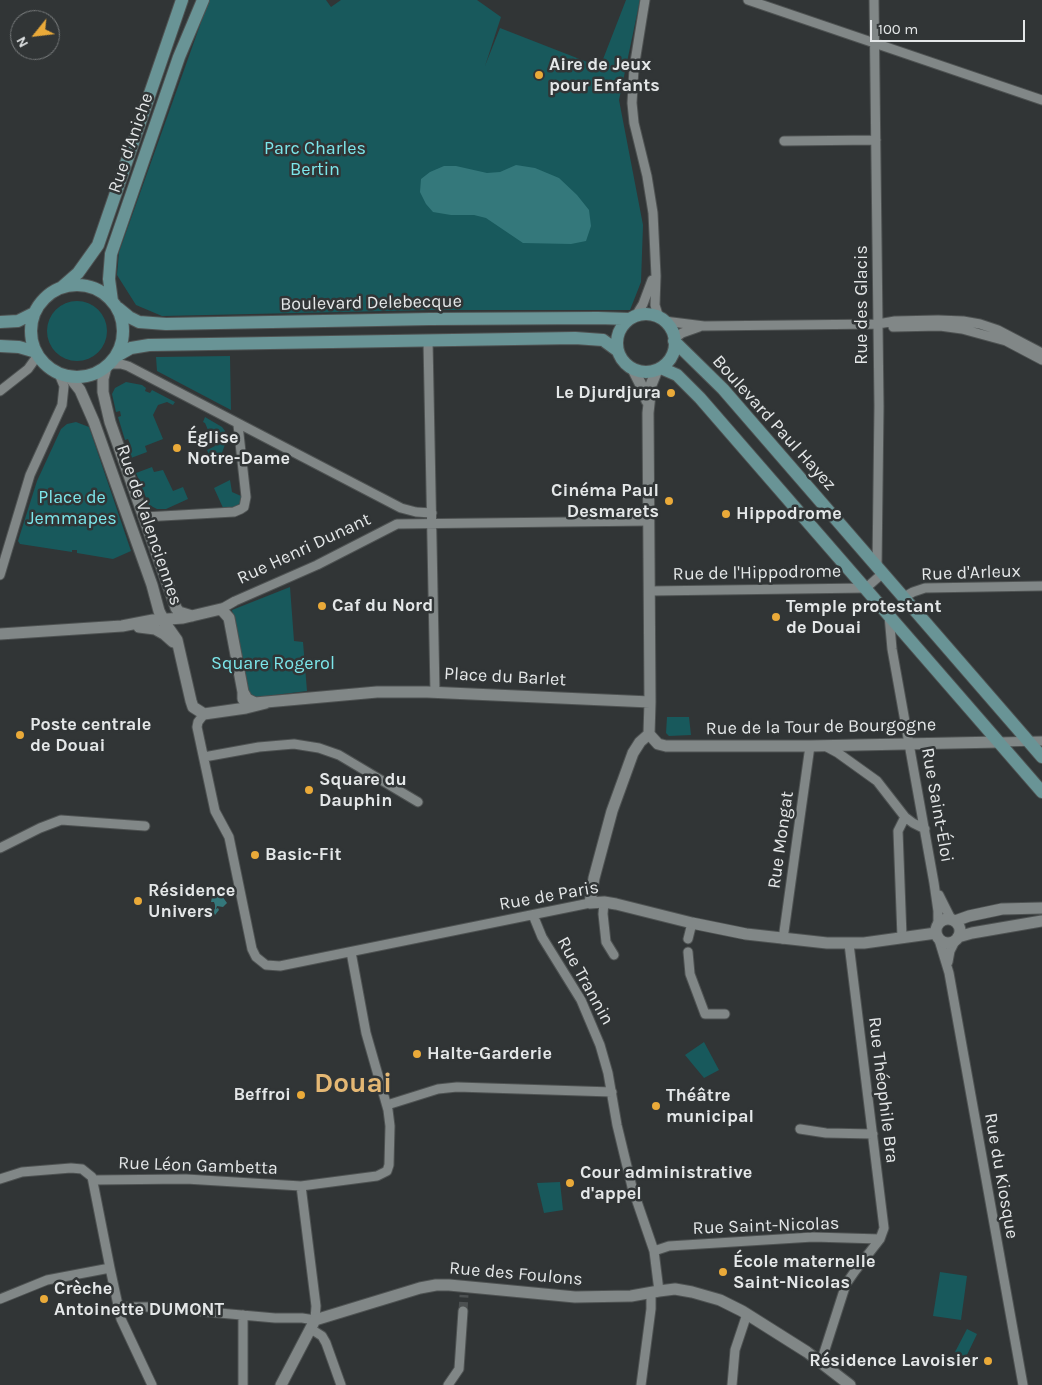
<!DOCTYPE html>
<meta charset="utf-8">
<style>
body{margin:0}
#map{position:relative;width:1042px;height:1385px;overflow:hidden;background:#313536;font-family:Karla,sans-serif}
canvas{display:block}
.north{position:absolute;left:10px;top:10px;width:50px;height:50px;box-sizing:border-box;background:#313536;border:1px solid #797c7d;border-radius:50%;rotate:241deg;font-size:14px;font-weight:700;line-height:20px;text-align:center;color:#e4e7e8}
.north::after{content:'';display:block;margin:auto;width:18px;height:22px;background:#eaaa39;clip-path:polygon(50% 0,100% 100%,50% 72%,0 100%)}
.scale{position:absolute;left:870px;top:20px;width:155px;height:22px;box-sizing:border-box;border:2px solid #e4e7e8;border-top:0;padding-left:6px;font-size:15px;line-height:18px;white-space:nowrap;color:#e4e7e8;-webkit-text-stroke:4px #313536;paint-order:stroke}
</style>
<div id="map">
<canvas width="1042" height="1385"></canvas>
<div class="north">N</div>
<div class="scale">100 m</div>
</div>
<script>
const g = document.querySelector('canvas').getContext('2d');
g.lineJoin = 'round';
function fill(path, color) { g.fillStyle = color; g.fill(path, 'evenodd'); }
const shape = rows => new Path2D(rows.map(r => 'M' + r).join(''));
function stroke(path, color, width, dash) { g.strokeStyle = color; g.lineWidth = width; g.lineCap = dash ? 'butt' : 'round'; g.setLineDash(dash || []); g.stroke(path); }
function drawText(font, color, halo, rows, align = 'center') {
  g.font = font + ' Karla,sans-serif'; g.lineWidth = 5; g.setLineDash([]); g.textBaseline = 'middle'; g.strokeStyle = halo; g.fillStyle = color; for (const [text, x, y, turn = 0] of rows) {
    g.save(); g.translate(x, y); g.rotate((+turn || 0) * Math.PI / 180); g.textAlign = isNaN(turn) ? turn : align; if (halo) g.strokeText(text, 0, 0); g.fillText(text, 0, 0); g.restore();
  }
}
fill(shape([
 [209,0,326,0,331,7,341,0,477,0,501,17,485,66,500,28,600,67,626,0,640,0,619,100,643,225,641,282,630,310,430,310,162,316,136,305,117,275,119,252],
 '47 331a30 30 0 1 1 60 0a30 30 0 1 1-60 0Z',
 [230,356,231,410,157,371,156,357],
 [126,382,142,385,146,388,145,391,150,393,152,390,175,402,173,405,167,402,158,405,153,415,163,439,145,446,147,452,131,458,127,446,130,444,128,439,125,440,118,417,121,416,120,411,116,412,112,394,115,388],
 [205,417,222,427,225,431,226,442,218,463,214,466,207,450,215,446,205,423,203,422],
 [76,422,89,427,131,551,113,559,77,553,77,550,72,550,72,552,20,544,18,541,37,481,61,429,67,424],
 [152,467,154,472,163,470,173,491,183,487,188,499,166,509,157,509,149,505,136,473],
 [230,480,232,492,241,496,242,501,239,507,224,510,214,488],
 [290,587,294,641,303,642,307,691,250,698,232,610],
 [667,717,689,717,691,735,669,736,666,733],
 [704,1042,719,1070,704,1078,685,1055],
 [560,1182,563,1210,544,1213,537,1183],
 [940,1272,967,1276,961,1320,933,1316],
 [967,1329,977,1334,966,1357,955,1352]
]), '#18595c');
fill(shape([
 [516,165,535,168,559,178,577,195,589,210,591,226,586,241,571,244,523,243,486,218,474,215,451,215,433,212,426,204,420,192,421,179,430,172,444,166,456,166,487,173,500,172],
 [211,887,216,891,223,890,222,896,227,903,223,907,217,906,216,909,218,908,219,910,215,915,212,912,215,909,215,905,214,902,211,902,212,897,207,892]
]), '#34787b');
stroke(shape([
 [463,1311,464,1295]
]), '#4c5051', 9, [9, 4.5]);
const minor = shape([
 [645,0,634,68,632,103,634,123,647,176,653,213,656,276,655,305,659,318],
 [748,0,1042,100],
 [874,0,879,406,877,567],
 [784,141,876,140],
 [635,317,643,304,652,280],
 [664,321,704,326,878,324,895,321,938,320,963,321,980,324,998,330,1042,353],
 [893,327,940,326,962,329,1006,341,1042,360],
 [674,339,682,333,699,327],
 [428,341,435,692],
 [109,364,121,364,128,366,401,508,416,512,432,513],
 [0,391,28,369,38,355],
 [144,517,234,512,241,509,244,507,246,497,238,425],
 [0,575,30,475,62,405,64,386,59,374],
 [650,591,866,588,883,573],
 [904,597,913,592,925,588,1042,586],
 [221,609,235,601,317,565,397,524,649,521],
 [889,615,892,649,934,883,938,911,938,924],
 [204,714,198,722,197,727,215,811,229,837,252,949,256,957,266,965,280,966,590,903],
 [999,742,1042,741],
 [825,746,838,753,877,781,905,817,913,823,925,829],
 [204,757,259,747,282,745,294,744,319,748,339,755,418,802],
 [0,848,40,828,61,820,145,826],
 [939,895,951,919],
 [604,902,603,914,606,942,614,955],
 [533,915,542,937,581,1000,600,1045,608,1073,617,1125,632,1187,654,1251,659,1291],
 [902,937,898,831,905,817],
 [688,939,692,923],
 [783,939,810,746],
 [939,940,949,973,1023,1385],
 [688,952,690,974,705,1014,725,1014],
 [948,962,950,951,955,941],
 [387,1105,438,1089,457,1087,612,1092],
 [800,1129,826,1133,873,1134],
 [0,1179,22,1172,71,1168,82,1169,92,1177,110,1268,121,1319,152,1385],
 [94,1180,186,1179,301,1186,377,1176,387,1171,389,1165,390,1126,388,1110,366,1033,351,952],
 [654,1251,669,1246,813,1237,880,1239],
 [0,1299,47,1280,110,1268],
 [118,1307,152,1307,275,1318,302,1318,315,1320,316,1306,301,1186],
 [311,1329,322,1336,326,1343,341,1385],
 [821,1362,846,1284,855,1271,880,1239,884,1228,849,944],
 [243,1385,243,1315],
 [448,1385,459,1369,463,1311],
 [641,1385,651,1309,651,1293],
 [732,1385,735,1350,747,1314]
]);
const tertiary = shape([
 [106,367,103,379,103,392,110,422,176,608,179,612,192,616],
 [633,369,642,387,647,401],
 [69,376,80,390,94,422,152,585,159,611,165,623,177,640,191,701,193,707,204,714,246,708,266,703],
 [139,627,155,629,164,634,173,642],
 [0,634,122,626,153,620,183,618,221,609,229,618,243,692,243,699],
 [243,692,247,699,255,703,377,692,427,692,650,702],
 [649,734,640,742,633,753,612,811,594,878,590,903,604,902,616,904,692,923,746,934,827,943,864,943,936,933],
 [649,734,650,702,648,413,651,385,657,370],
 [649,734,658,744,666,746,810,746,999,742],
 '936 931a12 12 0 1 1 24 0a12 12 0 1 1-24 0Z',
 [955,921,969,916,1002,909,1042,908],
 [958,937,972,933,1042,921],
 [281,1385,315,1320,420,1288,436,1285,449,1285,575,1297,631,1296,659,1291,675,1289,692,1292,720,1300,742,1311,807,1352,850,1385]
]);
const secondary = shape([
 '31 331a46 46 0 1 1 92 0a46 46 0 1 1-92 0Z',
 [62,287,78,273,98,245,182,0],
 [112,301,109,279,111,254,179,57,203,0],
 [118,308,129,317,139,322,166,324,430,319,598,318,630,319],
 '617 343a29 29 0 1 1 58 0a29 29 0 1 1-58 0Z',
 [0,322,18,321,34,313],
 [674,341,723,389,1042,757],
 [0,346,19,347,36,352],
 [115,357,131,348,149,345,575,338,603,340,618,351],
 [661,368,677,375,700,398,1042,792]
]);
stroke(minor, '#4e5252', 11);
stroke(tertiary, '#4e5252', 13);
stroke(secondary, '#4e5252', 14);
stroke(minor, '#818787', 9);
stroke(tertiary, '#818787', 11);
stroke(secondary, '#699496', 12);
for (const [x, y, r, color] of [
 [539,75,5,"#eaaa39"],
 [671,393,5,"#eaaa39"],
 [177,448,5,"#eaaa39"],
 [669,501,5,"#eaaa39"],
 [726,514,5,"#eaaa39"],
 [322,606,5,"#eaaa39"],
 [776,617,5,"#eaaa39"],
 [20,735,5,"#eaaa39"],
 [309,790,5,"#eaaa39"],
 [255,855,5,"#eaaa39"],
 [138,901,5,"#eaaa39"],
 [417,1054,5,"#eaaa39"],
 [301,1095,5,"#eaaa39"],
 [656,1106,5,"#eaaa39"],
 [570,1183,5,"#eaaa39"],
 [723,1272,5,"#eaaa39"],
 [44,1299,5,"#eaaa39"],
 [988,1361,5,"#eaaa39"]
]) { const dot = new Path2D(); dot.arc(x, y, r, 0, 2 * Math.PI); g.fillStyle = color; g.fill(dot); stroke(dot, '#313536', 2); }
drawText('bold 18px', '#e4e7e8', '#313536', [
 ["Aire de Jeux",549,65],
 ["pour Enfants",549,86],
 ["Le Djurdjura",661,393,"right"],
 ["Église",187,438],
 ["Notre-Dame",187,459],
 ["Cinéma Paul",659,491,"right"],
 ["Desmarets",659,512,"right"],
 ["Hippodrome",736,514],
 ["Caf du Nord",332,606],
 ["Temple protestant",786,607],
 ["de Douai",786,628],
 ["Poste centrale",30,725],
 ["de Douai",30,746],
 ["Square du",319,780],
 ["Dauphin",319,801],
 ["Basic-Fit",265,855],
 ["Résidence",148,891],
 ["Univers",148,912],
 ["Halte-Garderie",427,1054],
 ["Beffroi",291,1095,"right"],
 ["Théâtre",666,1096],
 ["municipal",666,1117],
 ["Cour administrative",580,1173],
 ["d'appel",580,1194],
 ["École maternelle",733,1262],
 ["Saint-Nicolas",733,1283],
 ["Crèche",54,1289],
 ["Antoinette DUMONT",54,1310],
 ["Résidence Lavoisier",978,1361,"right"]
], 'left');
drawText('18px', '#e4e7e8', '#313536', [
 ["Rue d'Aniche",131,143,-71],
 ["Boulevard Delebecque",371,303,-1],
 ["Rue des Glacis",862,305,-90],
 ["Boulevard Paul Hayez",774,423,48],
 ["Rue de Valenciennes",149,525,71],
 ["Rue Henri Dunant",304,549,-25],
 ["Rue de l'Hippodrome",757,573,-1],
 ["Rue d'Arleux",971,573,-2],
 ["Place du Barlet",505,677,3],
 ["Rue de la Tour de Bourgogne",821,727,-1],
 ["Rue Saint-Éloi",937,805,80],
 ["Rue Mongat",781,840,-82],
 ["Rue de Paris",549,896,-10],
 ["Rue Trannin",585,981,61],
 ["Rue Théophile Bra",883,1090,83],
 ["Rue Léon Gambetta",198,1166,2],
 ["Rue du Kiosque",1001,1176,80],
 ["Rue Saint-Nicolas",766,1226,-2],
 ["Rue des Foulons",516,1274,5]
]);
drawText('18px', '#7ce6ea', '#313536', [
 ["Parc Charles",315,149],
 ["Bertin",315,170],
 ["Place de",72,498],
 ["Jemmapes",72,519],
 ["Square Rogerol",273,664]
]);
drawText('bold 28px', '#e5b874', '#313536', [
 ["Douai",353,1084]
]);
</script>
